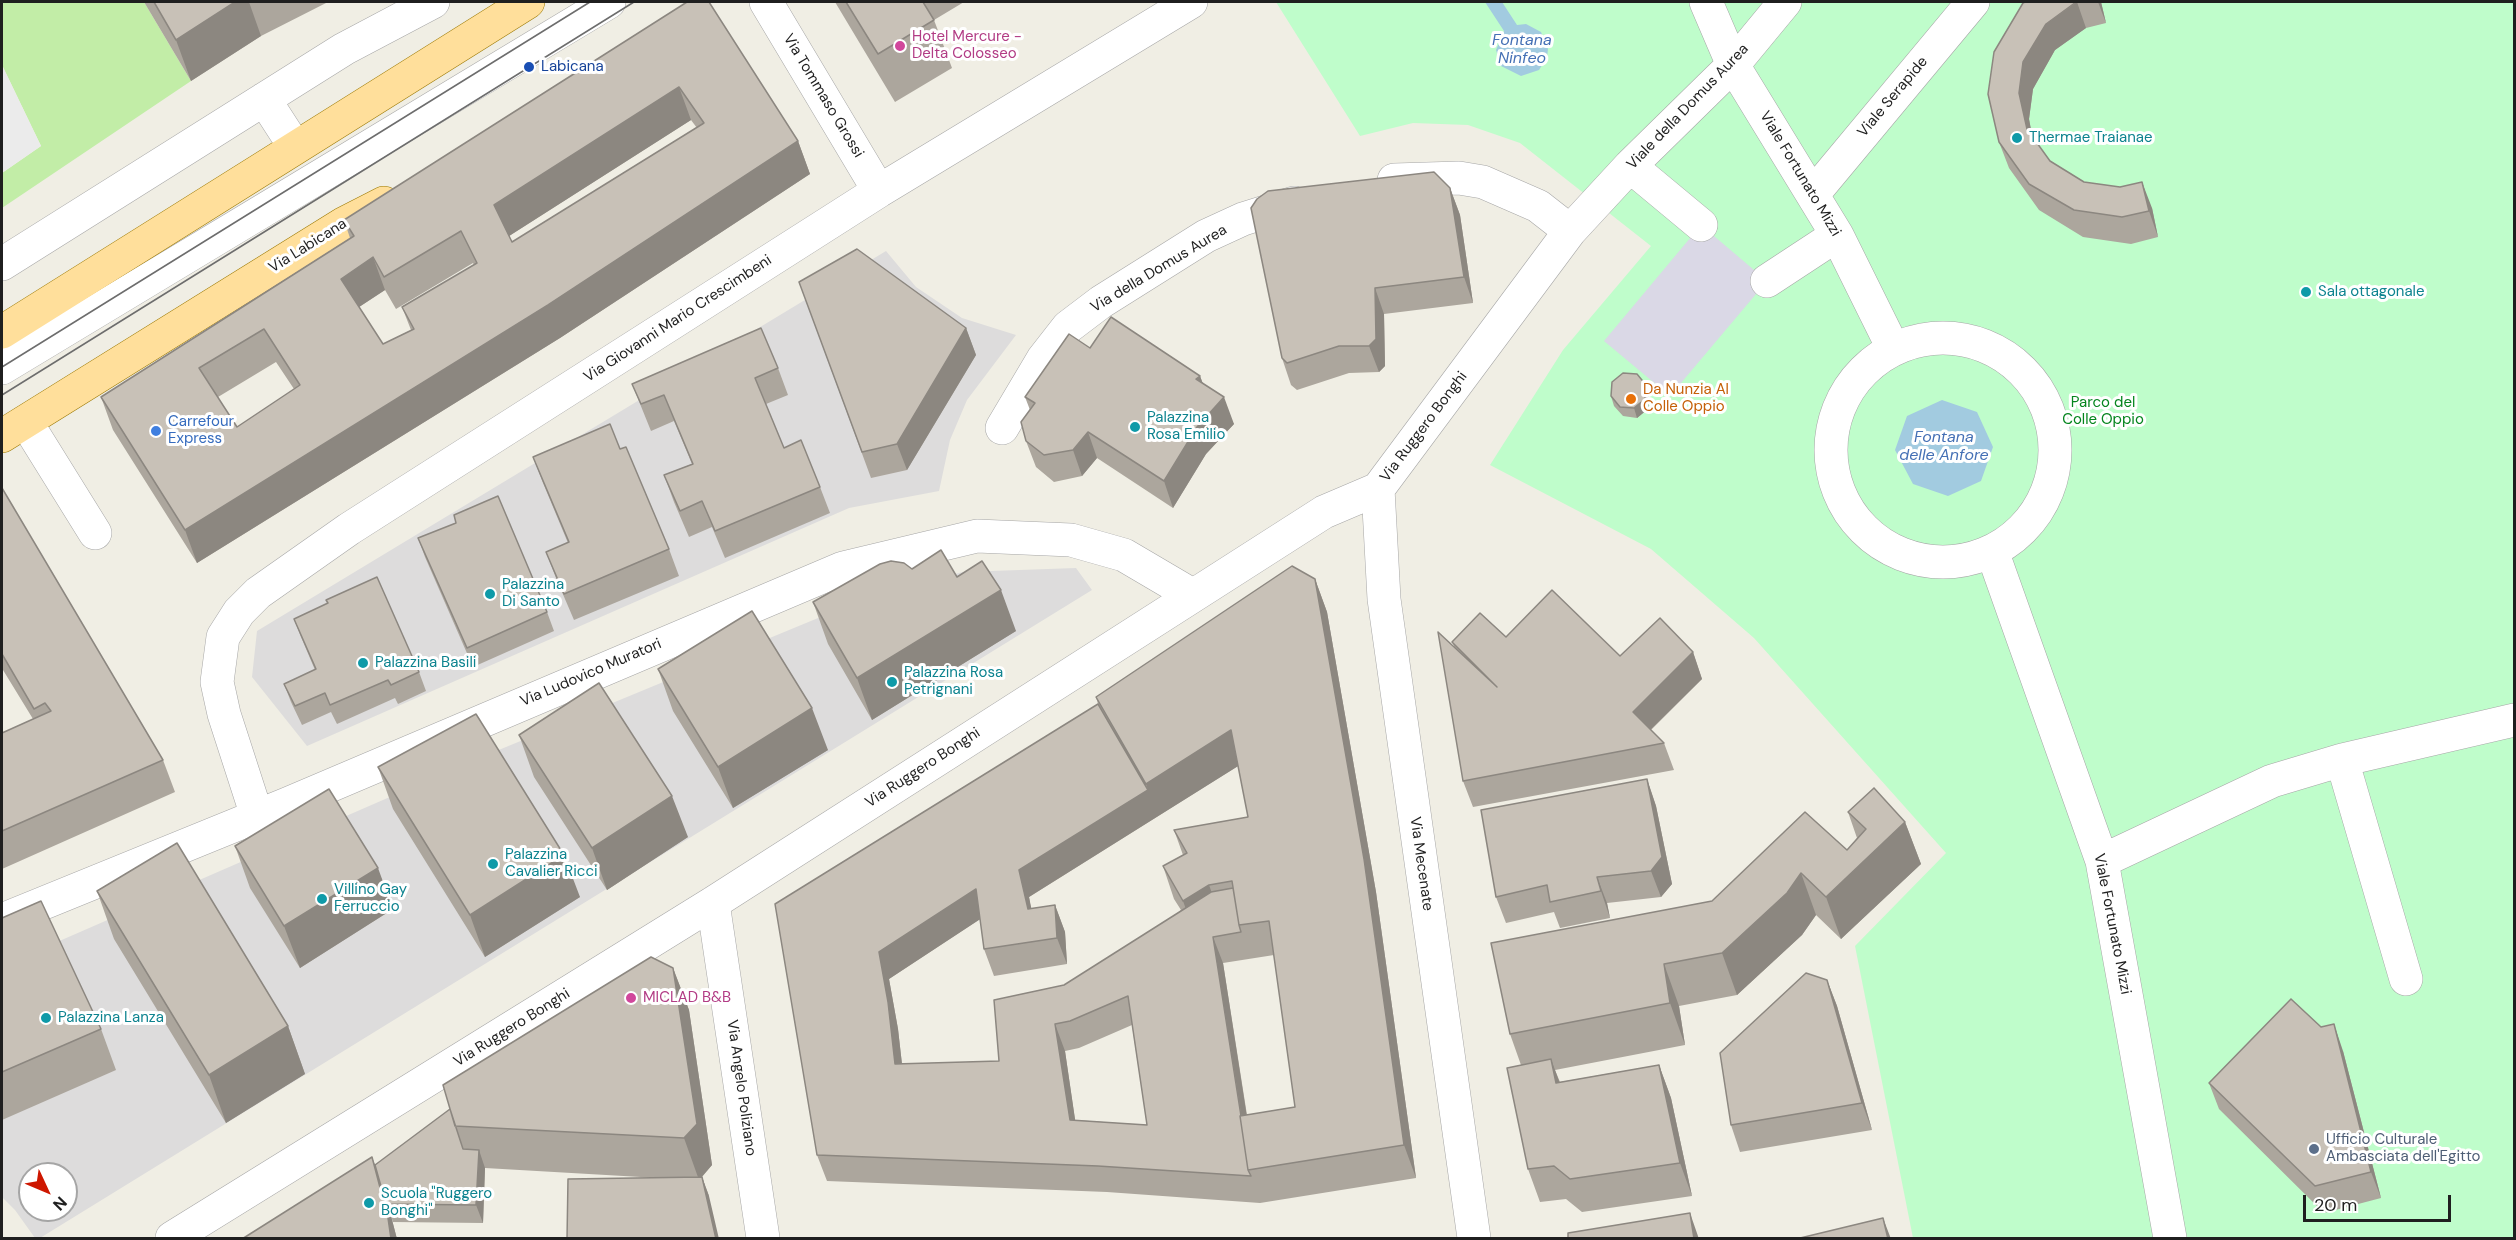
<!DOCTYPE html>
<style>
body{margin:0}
#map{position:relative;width:2516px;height:1240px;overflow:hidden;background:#f0eee4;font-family:"DM Sans",sans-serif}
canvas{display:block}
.frame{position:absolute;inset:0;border:3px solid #1f1f1f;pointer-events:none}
.north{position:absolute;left:18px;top:1162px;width:60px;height:60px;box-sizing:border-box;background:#fff;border:2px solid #a5a5a5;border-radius:50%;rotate:134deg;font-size:16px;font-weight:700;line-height:24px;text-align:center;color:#1f1f1f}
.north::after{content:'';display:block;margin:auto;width:21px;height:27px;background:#ce1700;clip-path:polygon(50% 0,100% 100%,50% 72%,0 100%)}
.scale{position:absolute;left:2303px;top:1195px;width:148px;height:27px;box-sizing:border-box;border:3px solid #1f1f1f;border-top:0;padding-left:8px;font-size:18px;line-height:21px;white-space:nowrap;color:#1f1f1f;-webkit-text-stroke:4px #fff;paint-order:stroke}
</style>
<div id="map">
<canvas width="2516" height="1240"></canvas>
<div class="frame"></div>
<div class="north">N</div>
<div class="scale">20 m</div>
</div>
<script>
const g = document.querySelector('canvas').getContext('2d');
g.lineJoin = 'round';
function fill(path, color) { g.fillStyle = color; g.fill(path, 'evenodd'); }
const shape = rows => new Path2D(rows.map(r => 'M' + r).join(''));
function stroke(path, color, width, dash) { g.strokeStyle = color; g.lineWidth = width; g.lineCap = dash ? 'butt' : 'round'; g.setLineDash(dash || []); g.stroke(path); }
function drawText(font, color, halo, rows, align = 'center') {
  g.font = font + ' "DM Sans",sans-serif'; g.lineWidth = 6; g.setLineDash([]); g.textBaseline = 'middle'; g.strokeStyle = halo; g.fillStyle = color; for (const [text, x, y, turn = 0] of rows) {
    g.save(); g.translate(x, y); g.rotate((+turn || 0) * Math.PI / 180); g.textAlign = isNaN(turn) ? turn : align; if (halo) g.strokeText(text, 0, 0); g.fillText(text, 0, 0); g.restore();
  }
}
fill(shape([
 [886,251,916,287,962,318,1016,335,967,400,950,440,939,491,849,508,307,746,252,677,257,631],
 [1076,568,1092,590,40,1238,35,1238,15,1210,2,1197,2,966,477,759,881,592,963,572],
 [30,1174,66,1174,66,1210,30,1210]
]), '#dddcdc');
fill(shape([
 [2,2,144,2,191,81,2,208,2,173,41,146,2,65]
]), '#c2eda7');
fill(shape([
 [1276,2,2514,2,2514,1238,1913,1238,1855,946,1946,853,1754,638,1651,549,1490,465,1563,350,1651,246,1520,143,1468,125,1413,123,1360,136]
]), '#bffdcb');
fill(shape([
 [2,65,41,146,2,173]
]), '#ebebeb');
fill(shape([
 [1701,225,1767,281,1670,396,1604,341]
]), '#dad8e6');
fill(shape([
 [1485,2,1502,2,1517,25,1526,24,1541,32,1548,49,1547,57,1539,70,1521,76,1501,66,1496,50,1504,31],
 [1942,400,1977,412,1993,447,1981,481,1948,496,1913,484,1895,450,1907,416]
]), '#a2cbe0');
const minor = shape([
 [766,2,879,191],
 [1706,2,1733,65,1837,235,1893,348],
 [264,99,295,147],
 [1630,166,1701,225],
 [1394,180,1459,178,1483,182,1538,206,1570,231],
 [1814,193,1973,2],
 [2,264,344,49,433,2],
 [1767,281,1837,235],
 '1831 450a112 112 0 1 1 224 0a112 112 0 1 1-224 0Z',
 [2,368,609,2],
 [26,422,95,533],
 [1002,428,1043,359,1068,327,1101,302,1206,236,1243,219,1294,203],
 [1378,489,1384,599,1474,1238],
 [1992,551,2102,861,2170,1238],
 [2342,760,2406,979],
 [257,816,224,714,217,682,223,637,239,612,258,593,349,529,879,191,1191,2],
 [2102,861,2272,781,2342,760,2514,720],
 [713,903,763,1238],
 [2,920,287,804,843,568,977,536,1071,540,1124,555,1192,595],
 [172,1238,713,903,1324,512,1378,489,1570,231,1630,166,1733,65,1785,2]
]);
const major = shape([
 [2,332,528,2],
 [2,436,343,224,384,203]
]);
stroke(minor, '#a6a6a6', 34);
stroke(major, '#9a7800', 34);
stroke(minor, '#fff', 33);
stroke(major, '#ffdf9b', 33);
stroke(shape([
 [2,367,590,2],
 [2,395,634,2]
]), '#6d6d6d', 1.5);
fill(shape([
 [144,2,328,2,261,36,191,81],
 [687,2,798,141,810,174,560,338,197,563,113,430,101,397,350,238,344,220],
 [691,120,697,128,512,242,509,236],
 [473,263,474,265,402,307,411,330,383,344,359,307,385,290,396,309],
 [276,362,294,389,237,427,218,397],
 [835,2,964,2,934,20,952,68,895,102],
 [2025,2,2101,2,2106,23,2086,28,2055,50,2033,89,2029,119,2032,137,2050,161,2084,182,2152,208,2158,237,2131,244,2083,237,2039,210,2009,168,1999,142],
 [1450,188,1460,215,1473,303,1384,314,1385,366,1379,372,1349,373,1297,390,1291,385,1282,358],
 [799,282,966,328,976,355,907,470,871,478],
 [1090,348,1200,376,1203,384,1234,424,1206,454,1173,508,1097,458,1082,476,1054,482,1036,467,1026,441,1030,410,1025,397],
 [778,368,788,395,766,404,784,448,820,487,830,513,725,558,712,527,689,537,674,502,664,475,692,464,674,421,651,431,632,384],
 [1649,394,1648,409,1637,418,1623,416,1614,406,1611,396],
 [620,449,669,549,679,576,574,620,556,578,546,552,568,543,543,483,533,457],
 [2,488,163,760,175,792,2,869,2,733,33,719,3,670,2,665],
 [418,538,547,612,554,631,473,667,425,557],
 [912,569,1016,631,872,720,828,644,813,602],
 [1315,579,1327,612,1376,892,1416,1178,1260,1203,1107,1192,827,1181,817,1155,775,904,1098,704,1096,697],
 [1238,766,1248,817,1174,830,1183,855,1163,866,1174,899,1181,910,999,1061,902,1064,898,1029,889,979,980,919,984,949,994,976,1067,964,1065,932,1055,905,1031,909,1029,897],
 [1274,955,1295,1107,1247,1115,1223,963],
 [1132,1025,1147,1125,1075,1120,1065,1051,1079,1048],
 [294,619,419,672,426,691,398,704,395,698,337,724,331,712,302,725,291,702,284,684,315,670,301,637],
 [1506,637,1620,656,1693,652,1702,679,1651,730,1664,743,1674,770,1473,807,1463,781,1454,646,1452,642],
 [658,669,828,750,733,808,673,711],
 [519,735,688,837,607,890,534,777],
 [378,767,580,897,485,957,393,809],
 [1647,779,1656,806,1672,884,1661,897,1607,903,1610,918,1560,928,1554,912,1506,923,1496,897],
 [1848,812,1905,822,1921,864,1841,939,1816,915,1802,935,1737,995,1679,1006,1685,1045,1555,1070,1560,1082,1659,1065,1671,1098,1692,1196,1582,1212,1566,1199,1540,1202,1528,1169,1521,1065,1510,1034,1712,901,1847,850,1857,838],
 [235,846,393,909,300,968,250,888],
 [97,891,288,1026,305,1074,226,1123,114,939],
 [2,918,101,1029,116,1070,2,1120],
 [673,968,689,1010,712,1165,702,1177,709,1196,658,1178,485,1168,483,1223,393,1222,391,1216,397,1239,242,1239,375,1165],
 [1827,980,1837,1006,1872,1130,1740,1152,1731,1125],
 [2343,1051,2381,1198,2324,1213,2219,1109,2209,1083]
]), '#aca69d');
fill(shape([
 [235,2,249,2,261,36,191,81,176,40],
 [2077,2,2086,28,2055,50,2033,89,2029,119,2036,155,2027,129,2019,93,2023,62,2046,24],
 [2098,2,2101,2,2106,23],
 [679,87,691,120,506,238,494,205],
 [798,141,810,174,560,338,197,563,185,530],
 [2142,182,2152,208,2158,237,2149,211],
 [1450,188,1460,215,1473,303,1464,277],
 [373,257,385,290,353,311,341,279],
 [1375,288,1384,314,1385,366,1379,372,1369,346],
 [966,328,976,355,907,470,897,444],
 [1200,376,1210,403,1196,379],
 [1646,385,1649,394,1648,409,1637,418,1634,408],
 [1224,397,1234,424,1206,454,1173,508,1164,481,1197,427],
 [1088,432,1097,458,1082,476,1073,450],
 [1315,579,1327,612,1376,892,1416,1178,1404,1145],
 [1001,590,1016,631,872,720,857,678],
 [1693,652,1702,679,1642,738,1633,712],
 [812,708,828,750,733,808,718,767],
 [1231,730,1243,763,1029,897,1037,936,1028,909,1019,870,1148,790,1146,784],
 [1647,779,1656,806,1672,884,1661,897,1651,871],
 [672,796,688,837,607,890,592,848],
 [1905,822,1921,864,1841,939,1826,897],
 [564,855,580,897,485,957,470,915],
 [378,868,393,909,300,968,284,926],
 [1801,873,1816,915,1802,935,1737,995,1722,953],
 [1597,877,1607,903,1610,918,1601,891],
 [1209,885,1221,918,1195,934,1183,901],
 [976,889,985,916,889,979,898,1029,905,1091,895,1064,879,952],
 [1055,905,1065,932,1067,964,1057,938],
 [1213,937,1223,963,1255,1169,1250,1170],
 [1664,964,1679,1006,1685,1045,1670,1003],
 [673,968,689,1010,712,1165,699,1180,684,1138],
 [1827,980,1837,1006,1872,1130,1862,1103],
 [1055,1024,1065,1051,1079,1146,1070,1120],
 [2334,1024,2343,1051,2381,1198,2371,1172],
 [288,1026,305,1074,226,1123,209,1075],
 [1551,1059,1563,1092,1556,1083],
 [1659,1065,1671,1098,1692,1196,1680,1163],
 [479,1150,485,1168,483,1223,476,1205],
 [372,1157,382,1183,386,1204,391,1216,397,1239,391,1239],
 [702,1177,709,1196,719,1239,716,1239],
 [1690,1213,1699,1239,1694,1239],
 [1883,1218,1891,1239,1888,1239]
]), '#8c8780');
const building = shape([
 [154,2,235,2,176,40,154,2],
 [687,2,709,2,798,141,548,305,185,530,101,397,354,236,344,220,687,2],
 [679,87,704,123,512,242,494,205,679,87],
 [461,231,477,263,402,307,414,329,383,344,341,279,373,257,384,277,461,231],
 [264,329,300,385,237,427,199,368,264,329],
 [846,2,923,2,934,20,878,54,846,2],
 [2025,2,2076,2,2046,24,2023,62,2019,93,2027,129,2050,161,2084,182,2120,187,2142,182,2149,211,2122,217,2074,210,2029,184,1999,142,1988,94,1994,52,2023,3,2025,2],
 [1434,172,1450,188,1464,277,1375,288,1376,339,1369,346,1339,346,1287,363,1282,358,1251,208,1257,199,1268,191,1434,172],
 [857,249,966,328,897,444,862,452,799,282,857,249],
 [1111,317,1200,376,1196,379,1224,397,1197,427,1164,481,1088,432,1073,450,1044,455,1026,441,1021,422,1035,403,1025,397,1069,334,1090,348,1111,317],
 [761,328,778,368,755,378,784,448,801,440,820,487,715,531,702,501,680,511,664,475,693,464,664,395,641,404,632,384,761,328],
 [1623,373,1637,374,1646,385,1645,399,1634,408,1620,407,1611,396,1612,382,1623,373],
 [610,424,620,449,626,447,669,549,564,594,546,552,569,542,533,457,610,424],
 [2,488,163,760,2,831,2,733,51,711,45,703,34,709,2,654,2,488],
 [498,496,547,612,467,648,418,538,456,523,454,515,498,496],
 [941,550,957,577,982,561,1001,590,857,678,813,602,880,564,891,561,904,563,912,569,941,550],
 [1292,566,1315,579,1364,859,1404,1145,1248,1170,1240,1116,1295,1107,1269,921,1239,925,1232,881,1209,885,1183,901,1163,866,1187,853,1174,830,1248,817,1231,730,1146,784,1096,697,1292,566],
 [377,577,419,672,391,685,388,680,330,705,325,693,295,706,284,684,316,669,294,619,328,603,326,600,377,577],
 [1552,590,1620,656,1660,618,1693,652,1633,712,1664,743,1463,781,1438,632,1497,687,1452,642,1480,613,1506,637,1552,590],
 [752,611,812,708,718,767,658,669,752,611],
 [599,683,672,796,592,848,519,735,599,683],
 [1098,704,1148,790,1019,870,1028,909,1055,905,1057,938,984,949,976,889,879,952,888,1002,895,1064,999,1061,994,1000,1064,985,1211,892,1233,888,1239,925,1241,932,1213,937,1241,1116,1240,1116,1248,1170,1251,1176,1098,1166,817,1155,775,904,1098,704],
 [1128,996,1147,1125,1070,1120,1055,1024,1070,1021,1128,996],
 [476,714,564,855,470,915,378,767,476,714],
 [1647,779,1662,857,1651,871,1597,877,1601,891,1550,902,1547,885,1496,897,1481,810,1647,779],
 [1874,788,1905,822,1826,897,1801,873,1787,893,1722,953,1664,964,1670,1003,1510,1034,1491,943,1712,901,1805,812,1847,850,1866,829,1848,812,1874,788],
 [329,789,378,868,284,926,235,846,329,789],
 [177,843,288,1026,209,1075,97,891,177,843],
 [41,901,101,1029,2,1072,2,918,41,901],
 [651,957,673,968,697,1124,684,1138,455,1126,443,1085,651,957],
 [1806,973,1827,980,1862,1103,1731,1125,1720,1053,1806,973],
 [2291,999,2321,1027,2334,1024,2371,1172,2315,1186,2209,1083,2291,999],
 [1551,1059,1556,1083,1659,1065,1680,1163,1570,1179,1554,1166,1528,1169,1507,1068,1551,1059],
 [450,1109,463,1149,479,1150,476,1205,386,1204,375,1165,450,1109],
 [372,1157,388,1218,391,1239,242,1239,372,1157],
 [702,1177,716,1239,567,1239,568,1179,702,1177],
 [1690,1213,1694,1239,1568,1239,1568,1233,1690,1213],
 [1883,1218,1888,1239,1796,1239,1883,1218]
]);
fill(building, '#c8c1b7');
stroke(building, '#8c8780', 1.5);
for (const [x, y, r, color] of [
 [900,46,6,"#d1479c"],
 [529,67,6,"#1a4fb4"],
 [2017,138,6,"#0f9aa8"],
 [2306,292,6,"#0f9aa8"],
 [1631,399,6,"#e8710a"],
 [1135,427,6,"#0f9aa8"],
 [156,431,6,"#3f7fe0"],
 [490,594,6,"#0f9aa8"],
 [363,663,6,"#0f9aa8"],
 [892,682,6,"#0f9aa8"],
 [493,864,6,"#0f9aa8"],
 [322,899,6,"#0f9aa8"],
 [631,998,6,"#d1479c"],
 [46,1018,6,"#0f9aa8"],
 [2314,1149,6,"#5c6f8a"],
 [369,1203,6,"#0f9aa8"]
]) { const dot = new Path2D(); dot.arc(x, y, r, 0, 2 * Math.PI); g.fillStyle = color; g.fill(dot); stroke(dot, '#fff', 2); }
drawText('15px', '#b23c85', '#fff', [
 ["Hotel Mercure -",912,37],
 ["Delta Colosseo",912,54],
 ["MICLAD B&B",643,998]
], 'left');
drawText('15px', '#164399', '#fff', [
 ["Labicana",541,67]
], 'left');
drawText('15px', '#1f1f1f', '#fff', [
 ["Via Tommaso Grossi",823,96,59],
 ["Viale Serapide",1893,97,-50],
 ["Viale della Domus Aurea",1688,107,-46],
 ["Viale Fortunato Mizzi",1800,174,59],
 ["Via Labicana",308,246,-32],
 ["Via della Domus Aurea",1159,269,-31],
 ["Via Giovanni Mario Crescimbeni",678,319,-33],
 ["Via Ruggero Bonghi",1424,427,-53],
 ["Via Ludovico Muratori",591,673,-23],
 ["Via Ruggero Bonghi",923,768,-33],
 ["Via Mecenate",1421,864,82],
 ["Viale Fortunato Mizzi",2112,924,79],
 ["Via Ruggero Bonghi",512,1028,-32],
 ["Via Angelo Poliziano",741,1088,82]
]);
drawText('15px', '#0d838f', '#fff', [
 ["Thermae Traianae",2029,138],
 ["Sala ottagonale",2318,292],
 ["Palazzina",1147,418],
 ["Rosa Emilio",1147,435],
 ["Palazzina",502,585],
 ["Di Santo",502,602],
 ["Palazzina Basili",375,663],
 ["Palazzina Rosa",904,673],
 ["Petrignani",904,690],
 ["Palazzina",505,855],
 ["Cavalier Ricci",505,872],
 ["Villino Gay",334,890],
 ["Ferruccio",334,907],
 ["Palazzina Lanza",58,1018],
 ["Scuola \"Ruggero",381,1194],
 ["Bonghi\"",381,1211]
], 'left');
drawText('15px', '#c56008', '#fff', [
 ["Da Nunzia Al",1643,390],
 ["Colle Oppio",1643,407]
], 'left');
drawText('15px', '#05851e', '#fff', [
 ["Parco del",2103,403],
 ["Colle Oppio",2103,420]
]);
drawText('15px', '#366cbe', '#fff', [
 ["Carrefour",168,422],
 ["Express",168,439]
], 'left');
drawText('15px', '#4e5e75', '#fff', [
 ["Ufficio Culturale",2326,1140],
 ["Ambasciata dell'Egitto",2326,1157]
], 'left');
drawText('italic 16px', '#4570b5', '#fff', [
 ["Fontana",1522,41],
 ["Ninfeo",1522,59],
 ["Fontana",1944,438],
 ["delle Anfore",1944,456]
]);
</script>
